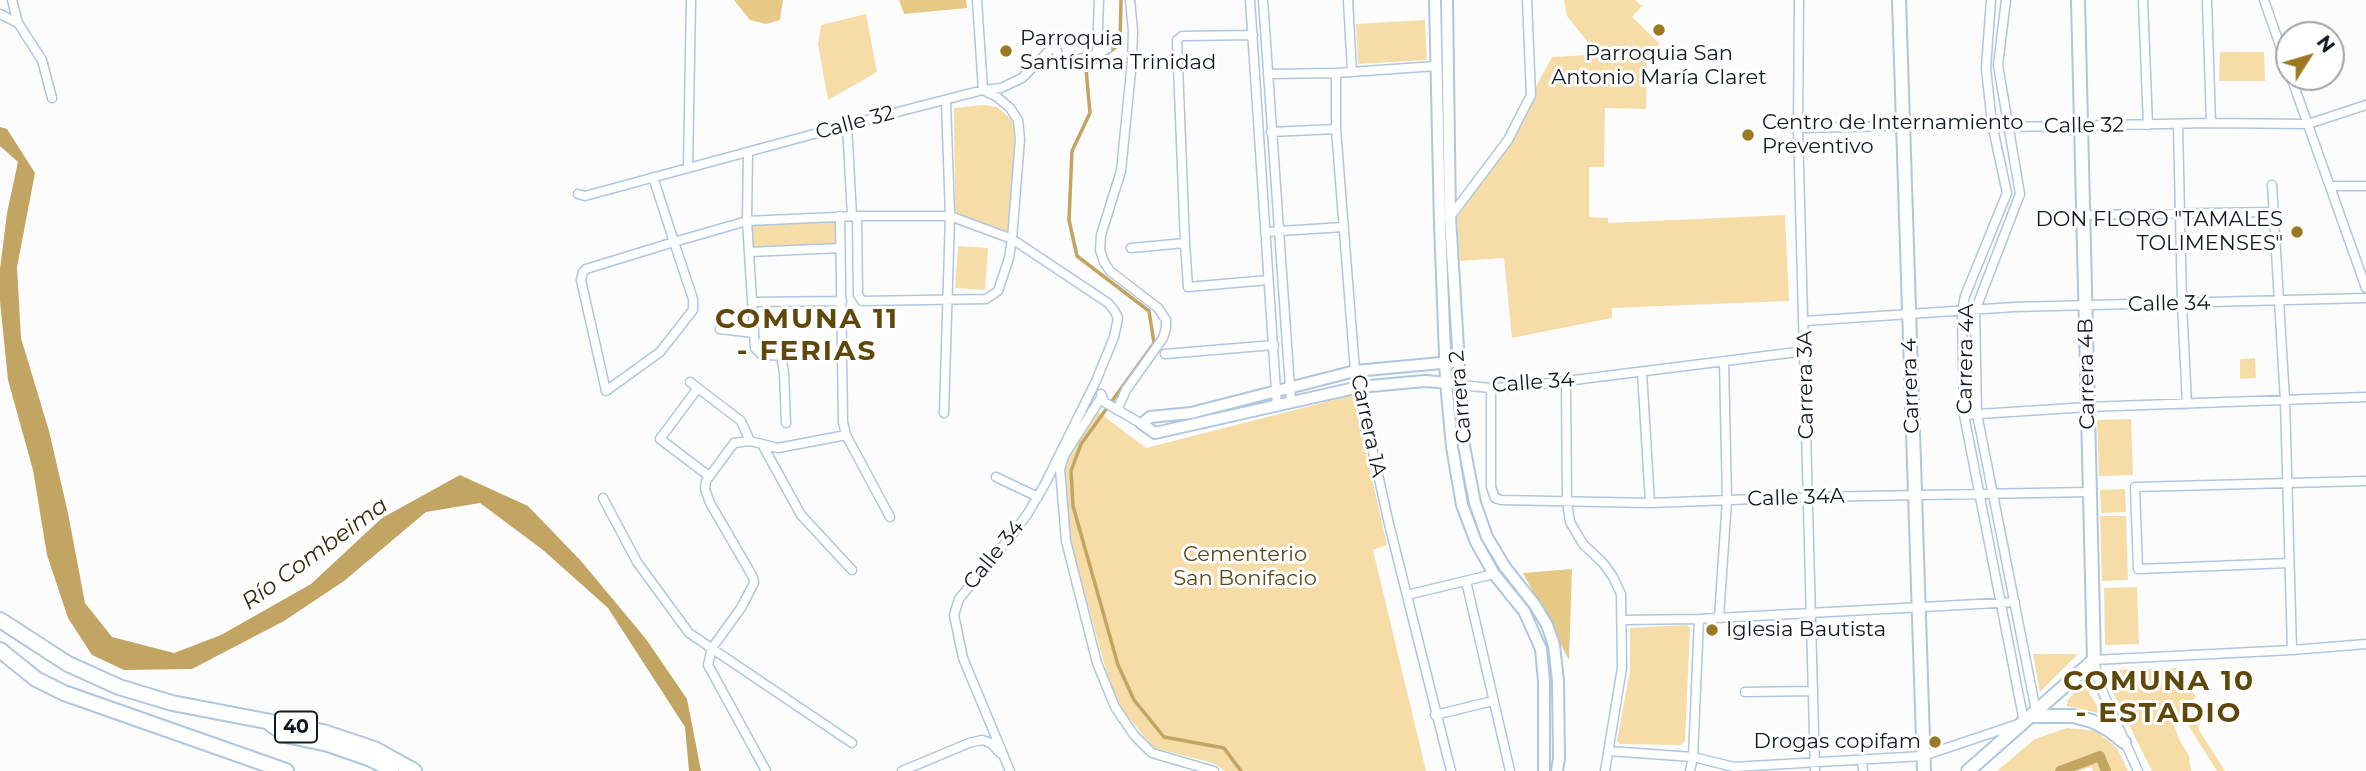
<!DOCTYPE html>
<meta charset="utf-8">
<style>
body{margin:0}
#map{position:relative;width:2366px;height:771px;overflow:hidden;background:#fcfcfc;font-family:Montserrat,sans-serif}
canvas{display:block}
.north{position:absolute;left:2275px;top:21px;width:70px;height:70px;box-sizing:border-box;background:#fff;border:2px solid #a0a3a7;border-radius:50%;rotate:53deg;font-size:19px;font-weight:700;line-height:28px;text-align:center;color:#111a24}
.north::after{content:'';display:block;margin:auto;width:24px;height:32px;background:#9b7923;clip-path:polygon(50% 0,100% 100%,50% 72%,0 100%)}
</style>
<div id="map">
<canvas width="2366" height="771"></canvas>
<div class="north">N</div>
</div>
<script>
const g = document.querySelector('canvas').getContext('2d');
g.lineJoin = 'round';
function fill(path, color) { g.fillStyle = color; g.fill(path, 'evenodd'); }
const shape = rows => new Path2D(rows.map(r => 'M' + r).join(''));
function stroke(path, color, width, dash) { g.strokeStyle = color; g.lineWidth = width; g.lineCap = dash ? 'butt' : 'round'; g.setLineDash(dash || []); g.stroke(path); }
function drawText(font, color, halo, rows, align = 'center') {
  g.font = font + ' Montserrat,sans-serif'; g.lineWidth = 6; g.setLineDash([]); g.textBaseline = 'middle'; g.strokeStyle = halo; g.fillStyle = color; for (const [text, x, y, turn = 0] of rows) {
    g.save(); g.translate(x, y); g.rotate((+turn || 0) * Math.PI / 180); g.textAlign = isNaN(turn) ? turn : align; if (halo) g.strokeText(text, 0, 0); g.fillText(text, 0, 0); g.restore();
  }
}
fill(shape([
 [1564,0,1635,0,1642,6,1632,17,1660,44,1647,58,1646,109,1605,108,1604,167,1589,167,1589,217,1608,218,1608,223,1785,215,1789,301,1612,308,1612,318,1512,338,1504,258,1460,261,1457,217,1523,124,1528,101,1552,57,1589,55,1587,41,1567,16],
 [866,14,877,72,828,100,818,44,821,25],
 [1425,20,1427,60,1358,64,1356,24],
 [2220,52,2264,52,2265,81,2219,81],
 [983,105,997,107,1011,119,1015,130,1009,234,955,214,954,108],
 [840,216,841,248,749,252,747,221],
 [958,246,988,248,985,290,955,288],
 [2255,358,2256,378,2240,379,2240,359],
 [1353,395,1387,545,1373,550,1426,771,1225,771,1213,763,1154,748,1119,706,1107,674,1070,540,1063,470,1069,457,1097,411,1146,448],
 [2131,419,2133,475,2099,476,2097,420],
 [2125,489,2126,512,2101,513,2100,490],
 [2100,516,2126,516,2128,580,2102,581],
 [2137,587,2139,644,2105,645,2104,588],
 [1687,625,1690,628,1685,741,1681,745,1620,744,1617,741,1630,670,1630,628],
 [2033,654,2078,654,2040,692],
 [2177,668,2196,697,2180,712,2174,725,2179,739,2189,756,2191,771,2152,771,2106,679,2111,670],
 [2083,683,2099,709,2098,713,2067,706,2067,701],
 [2197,718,2199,730,2225,771,2217,771,2188,725],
 [2067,728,2096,731,2117,748,2128,771,2093,771,2091,767,2079,771,1997,771,2035,739]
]), '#f6dda7');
fill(shape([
 [734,0,783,0,780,20,766,24,750,20],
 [899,0,966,0,967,8,904,14],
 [1572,569,1569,660,1523,573]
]), '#e7c986');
fill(shape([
 [0,127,7,129,35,173,17,267,21,338,49,431,68,513,85,603,112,637,174,653,221,635,311,584,382,518,460,475,528,506,581,561,646,639,687,699,701,771,689,771,685,727,608,608,543,550,480,503,426,512,344,581,284,621,192,669,124,670,92,655,68,618,47,555,33,470,8,380,0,301,0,269,7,213,18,162,0,146]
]), '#c2a563');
stroke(shape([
 [1121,0,1120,44,1086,69,1090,113,1072,151,1069,220,1077,256,1149,311,1154,343,1081,444,1071,471,1073,506,1118,665,1134,700,1164,737,1224,748,1241,771]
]), '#c2a563', 3.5);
stroke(shape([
 [2060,771,2100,756,2106,771]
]), '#c2a563', 10);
const minor = shape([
 [12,0,18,23,42,60,52,98],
 [1250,0,1277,406],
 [1263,0,1291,402],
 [1348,0,1352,72],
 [1799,0,1798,128,1815,771],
 [2006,0,1998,65,2020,194,1975,311,1977,414,2036,711],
 [2143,0,2148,125],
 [2207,0,2211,123],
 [2264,0,2289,71],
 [0,14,18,23],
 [1253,35,1182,36,1177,40,1185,243,1188,287,1268,280],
 [1097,54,1099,0],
 [1336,73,1336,129,1355,371,1389,524,1451,771],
 [1269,74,1336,73,1436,66],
 [2291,77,2366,288],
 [847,125,852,216],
 [2178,125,2182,304,2187,404],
 [1798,128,1992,124,2009,127,2211,123,2308,124,2366,105],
 [1271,132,1336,129],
 [748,153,747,221,755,348,762,355,794,356],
 [688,168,691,0],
 [653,177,674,242,693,299,693,310,660,352,606,391,581,280,583,272,586,269,674,242,747,221,857,216,950,216,1012,239,1108,303,1114,310,1118,318,1114,337,1096,381,1045,484,1028,513,1011,536,959,599,954,615,963,658,1010,771],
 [2272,185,2285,400,2292,650],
 [2330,186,2366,186],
 [578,194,585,196,847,125,983,90,1001,88,1022,78,1054,46,1056,47,1059,59,1065,63,1097,54,1107,49],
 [2083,215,2274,212],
 [840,216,843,422,846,435,890,517],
 [857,216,858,295,862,301,986,299,998,291,1009,258,1012,239,1020,139,1018,120,1010,108,997,97,983,90,977,0],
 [1450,217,1508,140,1531,95,1527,0],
 [1265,232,1343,227],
 [1131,248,1185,243],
 [749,252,841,248],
 [753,302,842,301],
 [1805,321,2014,307,2366,298],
 [720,329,754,333],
 [1165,354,1274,345],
 [781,355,784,373,786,423],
 [1642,372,1650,503],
 [690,382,741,421,750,441],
 [1566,382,1567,502,1570,522,1583,544,1603,563,1613,577,1621,594,1622,668,1605,771],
 [1460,385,1491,388,1526,386,1805,351],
 [698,388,660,439,709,476],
 [1491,388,1491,487,1495,498,1501,500,1650,503,1809,497,2090,492],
 [1101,394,1104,402,1142,424],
 [1102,396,1065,454,1060,469,1066,541,1097,663,1115,707,1134,735,1152,753,1214,771],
 [1117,410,1126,390,1163,338,1166,328,1166,320,1158,308,1110,271,1104,262,1100,250,1101,235,1121,171,1132,61,1133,31,1130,0],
 [944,413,950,216,946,101],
 [1964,415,2088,407,2366,397],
 [763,446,801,515,852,570],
 [996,477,1038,497],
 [603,498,637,562,689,633,852,743],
 [2289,563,2138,569,2135,487,2366,481],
 [1466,581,1510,771],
 [1407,595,1494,574],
 [1719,617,1727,500,1724,362],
 [1622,620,1699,619,2015,602],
 [1745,692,1813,691],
 [1435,715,1493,701],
 [1609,751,1693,757,1734,767,1923,756,2024,722,1964,415,1962,312,1965,296,2007,193,1992,124,1986,68,1991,0],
 [1862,760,1863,771],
 [766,771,708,665,712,648,741,608,754,583,753,577,710,503,705,489,706,481,734,443,750,441,778,448,846,435],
 [902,771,969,743,982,740,991,743,1000,753],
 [1690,771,1693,757,1699,619],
 [2138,771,2100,686,2094,660,2292,650,2366,644]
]);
const tertiary = shape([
 [1435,0,1440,224,1446,382,1452,447,1462,505,1476,542,1494,574,1524,611,1541,649,1544,681,1544,771],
 [1447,0,1450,217,1464,446,1475,503,1487,537,1505,567,1535,605,1547,625,1554,645,1558,681,1559,758,1557,771],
 [1450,383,1425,381,1359,387,1155,433,1142,424,1150,417,1191,413,1355,371,1452,362]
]);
const secondary = shape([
 [1899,0,1924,771],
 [2030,716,2073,716,2092,721,2109,730,2124,742],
 [1968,771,2094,660,2078,0]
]);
const trunk = shape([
 [0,620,68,664,119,687,172,703,323,732,374,749,414,771],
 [0,650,36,679,64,693,286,771],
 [271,724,286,735,328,744,371,759,391,769]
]);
stroke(minor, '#adc7e1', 11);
stroke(tertiary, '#adc7e1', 14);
stroke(secondary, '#adc7e1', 16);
stroke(trunk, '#adc7e1', 18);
stroke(minor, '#fff', 8);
stroke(tertiary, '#fff', 10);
stroke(secondary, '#fff', 12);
stroke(trunk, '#fff', 14);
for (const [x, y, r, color] of [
 [1659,30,7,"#9b7923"],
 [1006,51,7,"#9b7923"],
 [1748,135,7,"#9b7923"],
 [2297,232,7,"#9b7923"],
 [1712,630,7,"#9b7923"],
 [1935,742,7,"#9b7923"]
]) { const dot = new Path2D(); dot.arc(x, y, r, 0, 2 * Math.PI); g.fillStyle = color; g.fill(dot); stroke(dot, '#fff', 2.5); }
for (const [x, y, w] of [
 [296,727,42]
]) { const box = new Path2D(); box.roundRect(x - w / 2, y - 15.5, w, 31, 5); g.fillStyle = '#fff'; g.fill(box); stroke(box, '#111a24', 2); }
drawText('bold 19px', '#111a24', null, [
 ["40",296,727]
]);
drawText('21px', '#111a24', '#fff', [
 ["Parroquia",1020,39],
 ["Santísima Trinidad",1020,63],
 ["Parroquia San",1659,54,"center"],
 ["Antonio María Claret",1659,78,"center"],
 ["Centro de Internamiento",1762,123],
 ["Preventivo",1762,147],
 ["DON FLORO \"TAMALES",2283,220,"right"],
 ["TOLIMENSES\"",2283,244,"right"],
 ["Iglesia Bautista",1726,630],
 ["Drogas copifam",1921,742,"right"]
], 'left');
drawText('21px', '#111a24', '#fff', [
 ["Calle 32",855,123,-15],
 ["Calle 32",2084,126,-1],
 ["Calle 34",2169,304,-1],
 ["Carrera 4A",1966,359,-89],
 ["Carrera 4B",2087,374,-91],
 ["Calle 34",1533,383,-4],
 ["Carrera 3A",1806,385,-91],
 ["Carrera 4",1911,386,-92],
 ["Carrera 2",1461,397,-95],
 ["Carrera 1A",1368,426,78],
 ["Calle 34A",1796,498,-2],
 ["Calle 34",994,555,-51]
]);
drawText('21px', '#5d4814', '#fff', [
 ["Cementerio",1245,555],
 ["San Bonifacio",1245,579]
]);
drawText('italic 23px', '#372a0c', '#fff', [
 ["Río Combeima",315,554,-36]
]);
g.letterSpacing = '2px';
drawText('bold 28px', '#5f480a', '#fff', [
 ["COMUNA 11",807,320],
 ["- FERIAS",807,352],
 ["COMUNA 10",2159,682],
 ["- ESTADIO",2159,714]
]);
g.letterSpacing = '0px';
</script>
